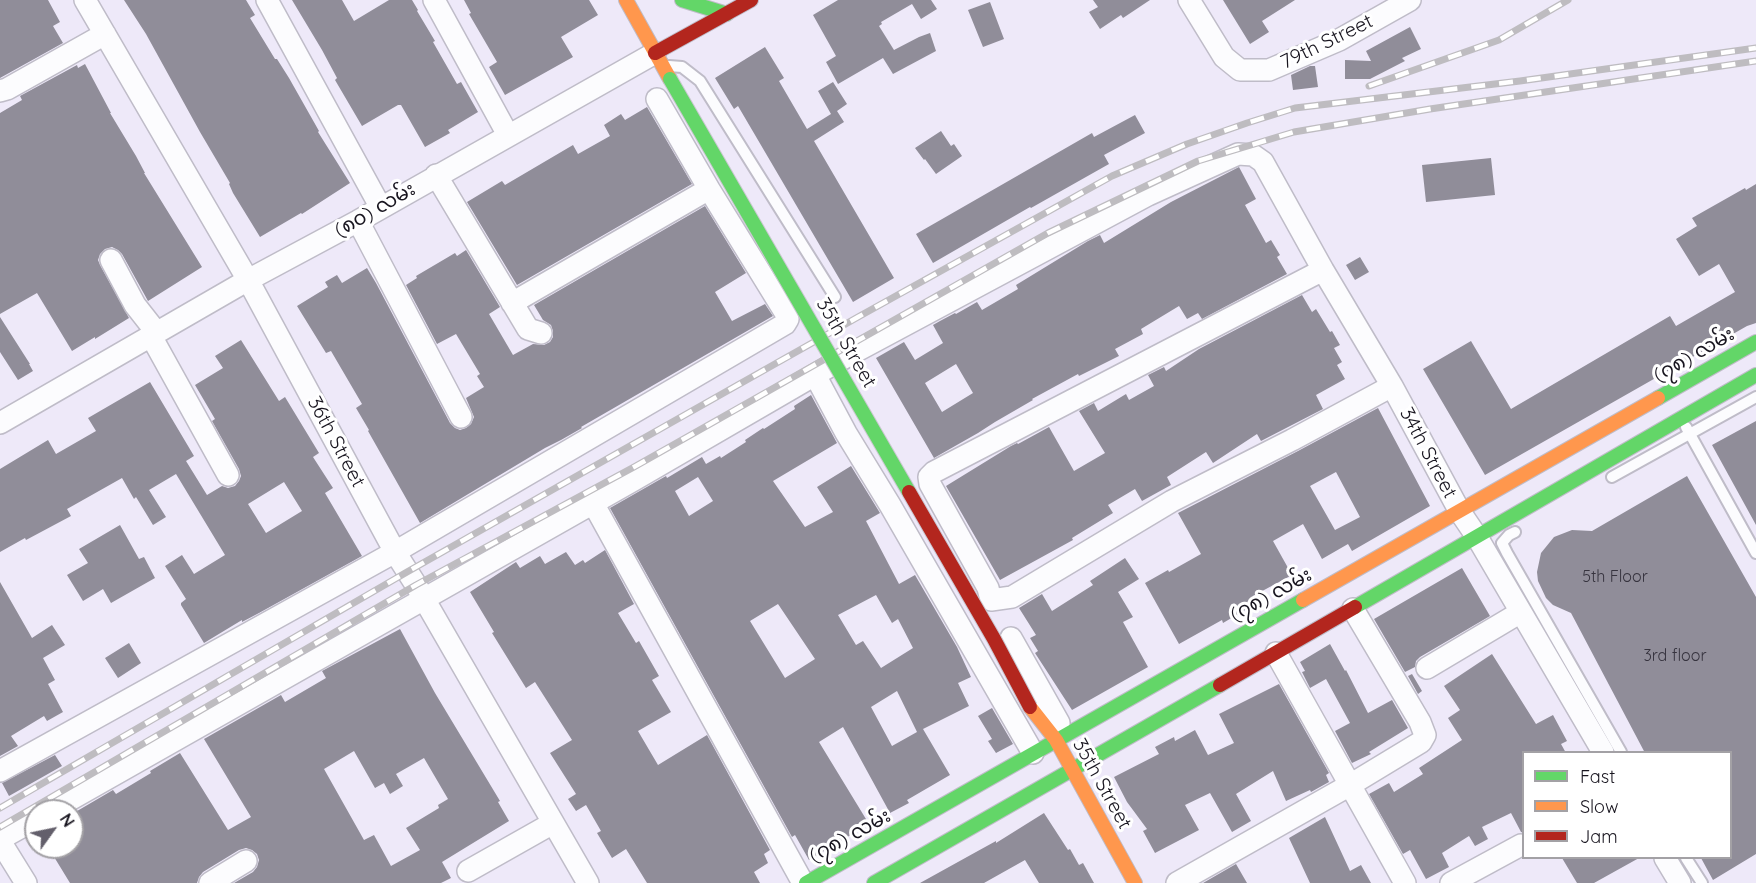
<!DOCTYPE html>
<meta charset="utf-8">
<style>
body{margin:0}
#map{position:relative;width:1756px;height:883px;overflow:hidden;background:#eee9f9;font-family:Quicksand,sans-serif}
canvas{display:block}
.legend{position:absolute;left:1522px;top:751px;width:210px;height:108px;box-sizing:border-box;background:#fff;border:2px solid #a3a1a5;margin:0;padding:8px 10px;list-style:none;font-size:18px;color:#18151f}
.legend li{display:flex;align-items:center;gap:12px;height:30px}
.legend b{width:30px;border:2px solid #a3a1a5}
.north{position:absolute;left:24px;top:799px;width:60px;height:60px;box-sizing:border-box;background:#fff;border:2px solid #a3a1a5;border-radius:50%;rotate:57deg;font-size:16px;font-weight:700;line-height:24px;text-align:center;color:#18151f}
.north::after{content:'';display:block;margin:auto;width:21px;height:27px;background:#635f6b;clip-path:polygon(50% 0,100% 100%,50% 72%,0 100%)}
</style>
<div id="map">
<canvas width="1756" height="883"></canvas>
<ul class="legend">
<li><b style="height:8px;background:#63d668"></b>Fast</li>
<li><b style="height:8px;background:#ff974d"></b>Slow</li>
<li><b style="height:8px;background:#b3261e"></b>Jam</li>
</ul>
<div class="north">N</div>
</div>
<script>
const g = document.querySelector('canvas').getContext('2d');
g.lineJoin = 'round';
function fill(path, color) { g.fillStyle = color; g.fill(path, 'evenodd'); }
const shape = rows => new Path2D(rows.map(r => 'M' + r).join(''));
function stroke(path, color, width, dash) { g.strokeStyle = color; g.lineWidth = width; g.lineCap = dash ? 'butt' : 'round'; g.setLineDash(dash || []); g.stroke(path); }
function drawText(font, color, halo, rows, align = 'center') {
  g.font = font + ' Quicksand,"Noto Sans Myanmar",sans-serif'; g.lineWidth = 6; g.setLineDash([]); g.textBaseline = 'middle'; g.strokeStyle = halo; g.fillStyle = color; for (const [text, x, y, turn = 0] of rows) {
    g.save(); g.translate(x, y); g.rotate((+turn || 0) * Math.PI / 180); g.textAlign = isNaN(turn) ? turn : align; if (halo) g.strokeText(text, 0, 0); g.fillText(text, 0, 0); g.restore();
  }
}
fill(shape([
 [0,0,48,0,60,22,53,26,63,43,0,78],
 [124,0,246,0,255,15,250,18,275,59,277,59,289,78,319,131,318,132,350,183,302,214,301,213,260,237,233,193,229,184,230,183,200,132,146,34],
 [292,0,342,0,354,21,389,0,412,0,418,10,417,11,435,41,433,42,457,84,461,82,478,112,448,130,450,133,425,147,401,105,398,105,362,126,335,80,337,78,322,50],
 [464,0,589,0,598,15,561,37,573,57,505,95,489,67,497,62,469,14,471,13],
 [838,0,931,0,937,9,921,19,912,4,881,22,882,24,879,26,894,50,919,37,930,33,936,51,893,74,883,58,838,84,826,62,836,56,813,15],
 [1093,0,1150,0,1123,18,1121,15,1100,29,1089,12,1098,7],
 [1223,0,1295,0,1262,21,1269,32,1250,44],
 [990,2,1004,39,983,47,968,10],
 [1410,27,1421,49,1402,58,1405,61,1370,79,1345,79,1345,60,1371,61,1366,51],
 [765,47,784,78,779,81,807,129,831,114,818,91,833,82,847,104,837,111,844,122,814,141,894,278,853,302,738,106,734,109,715,78],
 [85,64,111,113,110,113,136,156,145,173,144,173,202,267,148,301,122,254,118,250,112,247,105,249,100,254,98,260,100,265,129,318,95,339,95,337,72,351,37,293,0,314,0,113,22,100,20,96,77,65,78,68],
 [1310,66,1315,66,1318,87,1293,90,1291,75],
 [647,107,692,184,517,285,467,202,502,181,505,185,573,145,578,154,610,136,604,125,621,114,625,120],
 [1135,115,1145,133,1104,155,1109,164,1031,208,1030,207,933,263,916,234,1092,133,1094,137],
 [941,131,951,146,954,144,962,156,936,174,925,159,924,160,915,148],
 [1491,158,1495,195,1426,202,1422,165],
 [1239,167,1256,199,1245,205,1266,243,1271,240,1280,255,1277,257,1287,274,1202,319,1198,313,1187,319,1179,306,1141,329,1143,334,1115,349,1119,356,1079,376,1078,374,1032,399,1033,400,995,422,978,433,934,458,876,358,904,342,915,360,943,343,933,325,940,321,955,313,956,314,977,302,982,310,1018,289,1016,285,1088,241,1100,235,1104,243,1171,202],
 [956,364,973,393,942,412,925,383],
 [1756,184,1756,323,1747,326,1485,475,1423,369,1471,341,1511,409,1670,316,1676,326,1735,292,1719,264,1699,276,1676,239,1697,226,1692,218,1745,188,1746,190],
 [705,206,746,273,715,292,732,321,765,304,773,316,581,427,582,428,561,440,545,448,420,523,368,431,369,430,356,408,362,404,331,351,326,353,297,306,328,287,325,282,337,275,342,283,367,268,376,283,450,423,455,428,460,430,466,428,471,424,474,417,466,398,484,387,477,376,480,374,456,334,437,344,406,285,417,278,416,276,455,253,457,256,466,250,500,307,489,314,513,355,533,344,544,345,550,342,553,337,553,331,551,325,543,320,534,305],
 [1360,257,1369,272,1355,280,1346,265],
 [1302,295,1312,312,1316,309,1330,332,1332,331,1340,345,1334,348,1342,362,1337,365,1345,379,1316,395,1323,409,1261,441,1257,434,1213,463,1206,452,1167,477,1171,485,1142,501,1135,489,1108,505,1113,513,1072,538,1073,540,1000,580,946,486,1011,446,1017,443,1018,444,1049,427,1074,471,1105,453,1079,411,1094,403,1098,411,1126,394,1129,400,1154,386,1148,375,1164,367,1166,371,1199,349],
 [0,317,30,364,29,364,33,371,18,380,0,352],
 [241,340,279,401,285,397,319,453,313,457,333,488,325,493,362,556,259,613,242,622,242,620,204,643,181,605,181,603,186,599,165,566,182,555,194,574,225,555,176,474,149,490,166,517,153,525,136,497,134,499,122,478,67,509,71,516,26,540,25,538,0,552,0,469,48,440,56,454,96,431,88,418,150,382,194,456,186,461,207,495,222,486,228,488,235,486,239,481,241,476,239,469,212,421,215,419,195,385,223,368,215,356],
 [284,482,302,511,266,533,248,504],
 [811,395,837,443,773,481,805,527,833,512,817,487,851,466,880,513,866,521,899,584,915,575,957,647,971,677,958,683,969,706,923,729,950,775,907,800,909,803,890,813,843,727,819,742,869,824,809,860,795,835,792,837,610,508,666,476,667,478,702,457,706,464,720,456,721,458,746,442,745,440,763,428,764,429,795,409,794,406],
 [698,477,713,501,689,516,675,491],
 [876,595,892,623,898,619,913,648,881,668,863,641,856,645,838,615],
 [778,604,815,659,785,678,750,621],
 [897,691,917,732,892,746,871,707],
 [1378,408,1430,506,1352,551,1348,544,1322,559,1303,524,1273,541,1292,575,1253,596,1257,603,1223,623,1222,620,1179,644,1145,583,1168,570,1169,572,1201,554,1178,513,1298,451],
 [1336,472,1360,517,1335,530,1310,486],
 [1756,421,1756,525,1712,445],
 [1687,476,1756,597,1756,854,1713,880,1701,858,1731,858,1731,753,1645,753,1571,613,1553,605,1546,598,1538,581,1537,572,1541,553,1554,537,1572,530,1592,531],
 [120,525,139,559,144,557,155,578,111,603,103,589,83,601,67,575,88,563,79,549],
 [605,550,634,604,618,613,636,643,639,641,659,676,652,680,671,712,638,731,658,765,707,735,770,850,764,854,768,863,754,872,760,883,647,883,626,849,612,858,597,833,601,831,586,805,576,811,568,799,576,794,550,753,572,740,535,682,526,688,492,633,494,632,470,592,516,562,520,568,540,556,545,564,566,552,575,565,583,560,585,563],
 [1125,558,1139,579,1118,592,1133,617,1123,622,1148,667,1072,710,1035,653,1038,651,1030,638,1036,635,1019,608,1042,594,1052,611,1093,585,1090,581],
 [1462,568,1490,616,1420,657,1416,661,1415,667,1405,672,1374,619],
 [0,582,32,638,52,625,65,645,43,658,55,680,48,684,63,712,47,721,44,716,11,736,18,746,0,756],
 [400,629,435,693,500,801,498,802,509,821,442,862,451,878,441,883,234,883,253,872,257,867,259,860,257,854,252,850,246,848,239,850,203,872,199,877,197,883,70,883,48,847,72,847,72,814,113,790,116,794,151,773,150,771,180,753,228,830,251,817,204,739,281,695,285,702,326,678,322,671],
 [354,751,375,788,384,783,390,794,403,786,396,774,424,758,448,799,438,805,439,808,406,828,420,850,391,866,374,835,364,840,324,769],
 [129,643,141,663,118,678,105,658],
 [1330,644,1345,671,1346,670,1368,713,1392,700,1408,728,1369,752,1371,754,1352,763,1335,731,1350,723,1326,679,1310,688,1302,672,1305,671,1300,662],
 [1492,654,1536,724,1553,715,1567,741,1561,744,1566,753,1524,753,1524,833,1521,832,1511,813,1482,827,1488,839,1475,846,1469,836,1442,853,1449,867,1426,879,1410,850,1403,854,1369,794,1389,783,1394,792,1423,774,1419,768,1462,740,1448,718,1460,710,1444,686],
 [1412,674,1422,691,1418,694,1408,676],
 [1279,684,1329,773,1326,775,1329,782,1311,792,1310,790,1286,801,1273,771,1236,794,1251,821,1232,832,1210,793,1185,805,1199,830,1155,853,1143,831,1147,829,1127,802,1114,777,1159,754,1155,747,1174,737,1175,741,1195,730,1208,755,1234,743,1219,714],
 [992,708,1013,744,996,753,988,741,992,739,978,716],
 [55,755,62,766,9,796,2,783],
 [1044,813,1068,850,1070,849,1079,865,1083,863,1094,883,1039,883,1025,860,984,883,920,883,976,852,996,841,996,843],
 [1325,817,1350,871,1361,865,1371,883,1310,883,1289,838],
 [1562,858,1639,858,1594,883,1577,883],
 [1236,864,1247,883,1203,883]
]), '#908d99');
const lane = shape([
 [669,66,682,67,700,81,835,297],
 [1686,427,1756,553],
 [1612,477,1756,397],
 [1515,532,1509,535,1502,543,1507,553,1621,752],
 [1686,858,1702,883]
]);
const street = shape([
 [85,0,248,280,395,552,416,585,588,883],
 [267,0,381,208],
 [434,0,508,135],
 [1189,0,1224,57,1240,70,1269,70,1339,40,1410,0],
 [0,91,7,89,105,34],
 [436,175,528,329,541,333],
 [358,221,461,417],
 [111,260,135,305,157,333],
 [1323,270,934,472,929,477,930,484,988,588,991,600,1012,597,1172,501,1292,440,1392,386],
 [512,303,709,189],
 [151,336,228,475],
 [815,375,846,433,890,505,1033,753],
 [0,423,248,280,358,221,655,53],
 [593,503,803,883],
 [1011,638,1059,723],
 [1276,653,1405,883],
 [1427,668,1521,612],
 [0,771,395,552,785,324,788,319,786,314,709,189,657,99],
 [50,811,632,481,851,354,1148,195,1238,154,1253,155,1263,162,1323,270,1392,386,1460,512,1477,537,1603,752],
 [0,839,36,819],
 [0,841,26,883],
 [1665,858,1680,883],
 [468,871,553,823],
 [210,883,246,861],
 [1177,883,1350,785,1421,742,1425,735,1420,722,1353,609],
 [1451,883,1521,845]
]);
const fast = shape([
 [682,0,727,14],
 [1658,398,1756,342],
 [1355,607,1756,375],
 [806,883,1303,600],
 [874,883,1220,685]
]);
const slow = shape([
 [626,0,670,79],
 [1303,600,1658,398],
 [1030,707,1056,740,1135,883]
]);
const jam = shape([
 [655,53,751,0],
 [1220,685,1355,607]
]);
stroke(lane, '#bfbcc8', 14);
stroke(street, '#bfbcc8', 24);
stroke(fast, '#bfbcc8', 16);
stroke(slow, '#bfbcc8', 16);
stroke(jam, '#bfbcc8', 16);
stroke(lane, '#fcfcfe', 10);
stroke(street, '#fcfcfe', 21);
stroke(fast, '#63d668', 14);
stroke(slow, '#ff974d', 14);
stroke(jam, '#b3261e', 14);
const rail = shape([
 [1369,86,1499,40,1568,0],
 [0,808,407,572,858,317,1112,176,1187,144,1247,123,1295,108,1520,81,1756,48],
 [0,827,416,585,634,467,1048,233,1198,161,1294,132,1430,109,1756,61]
]);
stroke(rail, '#bebcc0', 7);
stroke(rail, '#fff', 4.5, [14]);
const fastBridge = shape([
 [670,79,909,492]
]);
const jamBridge = shape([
 [909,492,994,639,1030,707]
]);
stroke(fastBridge, '#cac8d0', 16, []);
stroke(jamBridge, '#cac8d0', 16, []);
stroke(fastBridge, '#63d668', 14);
stroke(jamBridge, '#b3261e', 14);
drawText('16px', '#36333e', null, [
 ["5th Floor",1615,577],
 ["3rd floor",1675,656]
]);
drawText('20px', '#18151f', '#fff', [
 ["79th Street",1327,42,-26],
 ["(၈၀) လမ်း",375,210,-30],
 ["35th Street",846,343,60],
 ["(၇၈) လမ်း",1694,355,-30],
 ["36th Street",336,442,62],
 ["34th Street",1428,453,62],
 ["(၇၈) လမ်း",1271,595,-29],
 ["35th Street",1102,784,61],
 ["(၇၈) လမ်း",850,836,-29]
]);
</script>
